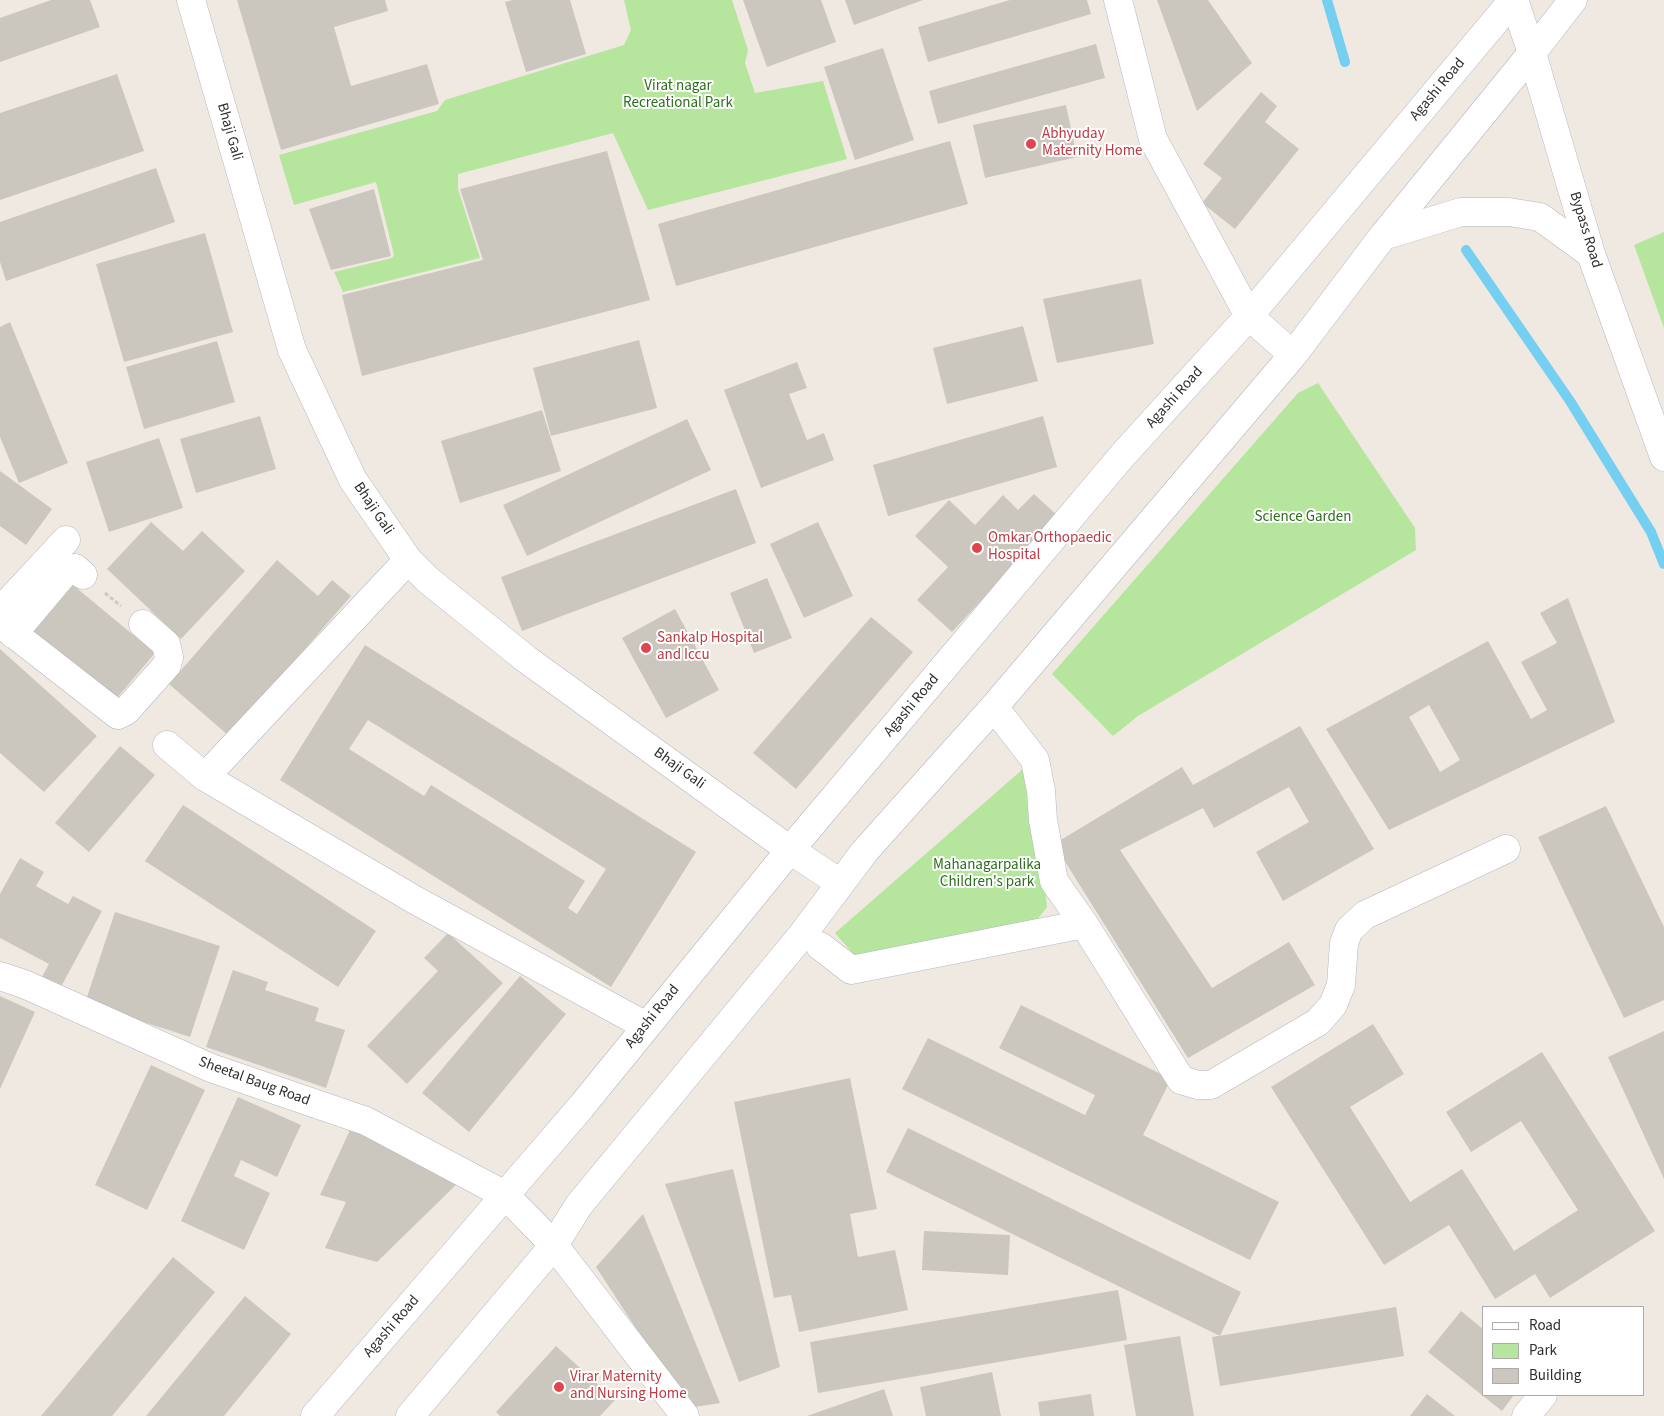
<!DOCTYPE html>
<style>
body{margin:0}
#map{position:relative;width:1664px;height:1416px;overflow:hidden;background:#efe9e1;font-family:"Source Sans 3",sans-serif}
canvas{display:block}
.legend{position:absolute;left:1482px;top:1306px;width:162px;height:90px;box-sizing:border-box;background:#fff;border:1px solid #ababab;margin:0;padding:6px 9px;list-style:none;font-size:15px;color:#2e2e2e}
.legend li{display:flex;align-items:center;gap:10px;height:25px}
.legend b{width:25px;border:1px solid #ababab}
</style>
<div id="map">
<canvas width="1664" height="1416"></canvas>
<ul class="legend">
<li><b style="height:6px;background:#fff"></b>Road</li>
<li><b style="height:14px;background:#b6e59e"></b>Park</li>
<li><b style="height:14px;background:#cbc7bf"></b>Building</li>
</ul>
</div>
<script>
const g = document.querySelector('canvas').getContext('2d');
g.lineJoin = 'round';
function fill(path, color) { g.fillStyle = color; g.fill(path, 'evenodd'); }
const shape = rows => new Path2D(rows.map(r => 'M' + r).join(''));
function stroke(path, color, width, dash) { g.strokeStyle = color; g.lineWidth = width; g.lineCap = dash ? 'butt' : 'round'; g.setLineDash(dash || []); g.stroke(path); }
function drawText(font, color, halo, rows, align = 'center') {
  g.font = font + ' "Source Sans 3",sans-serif'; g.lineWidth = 4; g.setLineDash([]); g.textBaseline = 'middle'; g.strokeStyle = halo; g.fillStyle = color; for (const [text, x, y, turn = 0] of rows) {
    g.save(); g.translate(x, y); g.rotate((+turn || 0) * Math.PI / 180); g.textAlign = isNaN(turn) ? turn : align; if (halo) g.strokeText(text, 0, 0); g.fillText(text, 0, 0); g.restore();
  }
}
fill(shape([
 [624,0,732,0,748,50,745,63,755,93,823,81,847,159,648,210,613,133,458,174,458,189,480,258,343,292,334,272,392,258,394,255,376,182,294,205,279,155,437,111,445,100,624,45,631,30],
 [1664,232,1664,328,1634,245],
 [1318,383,1415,528,1416,550,1138,716,1113,736,1052,674,1298,393],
 [1031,762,1047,907,1033,925,855,956,835,933]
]), '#b6e59e');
stroke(shape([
 [1327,0,1345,62],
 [1466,250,1570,401,1651,532,1664,564]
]), '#75cff0', 10);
fill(shape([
 [51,0,90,0,100,27,0,62,0,18],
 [237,0,385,0,388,11,334,27,351,86,427,64,439,104,281,150],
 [513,0,570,0,586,54,526,72,505,2],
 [743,0,821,0,836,42,767,67],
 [845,0,923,0,854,25],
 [1010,0,1087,0,1091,14,928,62,918,27],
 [1157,0,1208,0,1252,63,1197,111],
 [1096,44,1105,78,938,124,929,91],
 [883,48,914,140,855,160,824,67],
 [117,74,144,151,0,200,0,113],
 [1261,92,1277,106,1265,122,1299,149,1235,229,1202,203,1222,178,1203,164],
 [1066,105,1077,157,985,178,973,125],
 [950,141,968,204,676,286,658,224],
 [607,151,650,300,362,376,342,295,483,260,460,189],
 [156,168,175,222,6,281,0,262,0,222],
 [374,189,391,256,331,270,309,209],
 [205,233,233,332,124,362,96,264],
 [1141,279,1154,344,1057,363,1043,299],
 [10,322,68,463,19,483,0,437,0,327],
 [1023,326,1038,381,947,404,933,348],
 [639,340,657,408,551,436,533,368],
 [217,341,235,402,144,429,126,367],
 [797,362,807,388,789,394,807,440,824,433,834,460,761,488,724,390],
 [542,410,561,471,460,503,441,441],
 [260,416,276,469,196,493,180,439],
 [1043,416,1057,467,888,516,873,465],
 [687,419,711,470,527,556,503,505],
 [159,438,183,508,109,532,86,462],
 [0,471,52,509,26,545,0,526],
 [736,489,756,543,522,631,501,577],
 [1034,494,1059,517,952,632,917,600,948,567,915,536,949,500,975,525,1003,495,1018,510],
 [151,522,183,551,202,531,245,571,181,639,107,569],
 [818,522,853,596,804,618,770,544],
 [277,560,318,596,332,580,351,596,229,736,169,684],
 [767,578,792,638,754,653,730,593],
 [73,585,155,653,111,705,28,637],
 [1568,598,1615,722,1389,830,1326,729,1488,641,1531,719,1547,710,1521,662,1557,643,1540,613],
 [1429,705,1460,760,1440,772,1409,717],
 [675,609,719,690,666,718,622,638],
 [871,617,913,652,796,789,753,753],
 [365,645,696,852,611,987,280,780],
 [368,720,606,869,577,914,568,908,585,881,431,785,424,796,349,749],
 [0,649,97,736,44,792,0,753],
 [1300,726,1374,849,1283,901,1256,852,1309,822,1289,787,1214,828,1203,808,1120,850,1212,988,1289,942,1315,985,1188,1058,1054,844,1182,767,1193,785],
 [120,746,155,775,89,852,55,823],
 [183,805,376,931,338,987,145,861],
 [1606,806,1664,927,1664,1000,1624,1018,1538,837],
 [20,858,44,872,36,886,68,904,73,896,102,911,57,994,38,984,49,964,0,938,0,894],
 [115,912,220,946,190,1037,85,1003],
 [448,933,503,983,407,1084,367,1046,438,971,424,958],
 [233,970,268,982,265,990,319,1008,315,1021,345,1030,326,1088,206,1047],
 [520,976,566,1014,469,1132,422,1093],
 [0,996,35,1012,0,1089],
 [1021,1005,1171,1079,1143,1135,1279,1202,1250,1260,902,1089,928,1038,1085,1115,1095,1095,999,1048],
 [1373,1024,1404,1074,1350,1107,1410,1202,1462,1169,1514,1251,1578,1210,1521,1121,1471,1152,1446,1112,1542,1052,1655,1231,1550,1298,1535,1274,1495,1299,1449,1225,1384,1265,1271,1087],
 [1664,1031,1664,1179,1608,1057],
 [151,1065,205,1090,147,1210,95,1185],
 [850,1078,877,1209,850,1214,858,1257,895,1250,908,1310,799,1332,791,1295,774,1298,734,1102],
 [238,1097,301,1125,277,1177,241,1160,234,1176,270,1193,244,1250,181,1221],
 [908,1128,1241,1292,1220,1336,886,1172],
 [350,1130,465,1176,377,1262,325,1248,346,1202,320,1195],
 [733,1169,780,1367,739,1382,665,1184],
 [643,1214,720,1403,688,1408,596,1267],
 [924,1231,1010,1235,1008,1275,922,1270],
 [173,1257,215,1292,112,1416,41,1416],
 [1118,1290,1127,1340,818,1393,810,1342],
 [245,1296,291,1334,224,1416,146,1416],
 [1396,1307,1404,1356,1220,1386,1212,1337],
 [1461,1311,1483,1329,1483,1395,1514,1395,1502,1411,1428,1352],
 [1180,1336,1194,1416,1136,1416,1124,1345],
 [556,1346,615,1400,600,1416,500,1416,496,1412],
 [992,1372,1001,1416,926,1416,920,1387],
 [884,1389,893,1416,807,1416],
 [1091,1394,1094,1416,1040,1416,1038,1402],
 [1427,1394,1455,1416,1410,1416]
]), '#cbc7bf');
const minor = shape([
 [191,0,292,350,353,480,408,560,428,580,526,659,790,850,840,883],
 [0,611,66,540],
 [0,623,118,715,126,711,167,665,169,657,166,644,143,624],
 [13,634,66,571,75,568,83,575],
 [994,707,1035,760,1041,791,1043,820,1054,881,1084,924,1181,1080,1198,1085,1211,1085,1318,1022,1333,1005,1341,985,1344,943,1349,930,1365,915,1506,849],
 [167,745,205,777,415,900,646,1026],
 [205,777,408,560],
 [820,946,851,970,1084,924],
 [0,976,24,984,211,1068,366,1121,505,1195,554,1245,685,1416],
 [1526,1416,1543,1395]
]);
const tertiary = shape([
 [1118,0,1153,139,1249,316,1293,355],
 [1383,236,1461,212,1509,212,1540,217,1591,254],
 [315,1416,581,1107,790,850,1122,456,1249,316,1513,0],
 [410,1416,554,1245,579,1205,802,935,865,851,994,707,1293,355,1383,236,1532,53]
]);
const secondary = shape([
 [1514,0,1532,53,1591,254,1664,457],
 [1532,53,1573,0]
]);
stroke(minor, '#b4b7c1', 29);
stroke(tertiary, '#b4b7c1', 29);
stroke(secondary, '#b4b7c1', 29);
stroke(shape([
 [105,593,121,606]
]), '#c9c9c9', 3, [4, 2.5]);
stroke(minor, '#fff', 28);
stroke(tertiary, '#fff', 28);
stroke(secondary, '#fff', 28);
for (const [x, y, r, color] of [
 [1031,144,6,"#e0444e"],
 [977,548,6,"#e0444e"],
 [646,648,6,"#e0444e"],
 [559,1387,6,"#e0444e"]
]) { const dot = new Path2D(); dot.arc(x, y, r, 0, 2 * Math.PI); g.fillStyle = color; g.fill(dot); stroke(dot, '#fff', 2); }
drawText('15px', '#2c6e1b', '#fff', [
 ["Virat nagar",678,87],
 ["Recreational Park",678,104],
 ["Science Garden",1303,518],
 ["Mahanagarpalika",987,866],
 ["Children's park",987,883]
]);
drawText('15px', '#2e2e2e', '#fff', [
 ["Agashi Road",1438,90,-50],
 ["Bhaji Gali",229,132,74],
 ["Bypass Road",1585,230,73],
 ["Agashi Road",1175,398,-48],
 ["Bhaji Gali",373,509,56],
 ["Agashi Road",912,706,-50],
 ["Bhaji Gali",679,769,36],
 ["Agashi Road",653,1017,-51],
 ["Sheetal Baug Road",254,1082,20],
 ["Agashi Road",392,1327,-49]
]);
drawText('15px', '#be3a42', '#fff', [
 ["Abhyuday",1042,135],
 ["Maternity Home",1042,152],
 ["Omkar Orthopaedic",988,539],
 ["Hospital",988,556],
 ["Sankalp Hospital",657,639],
 ["and Iccu",657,656],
 ["Virar Maternity",570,1378],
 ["and Nursing Home",570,1395]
], 'left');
</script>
